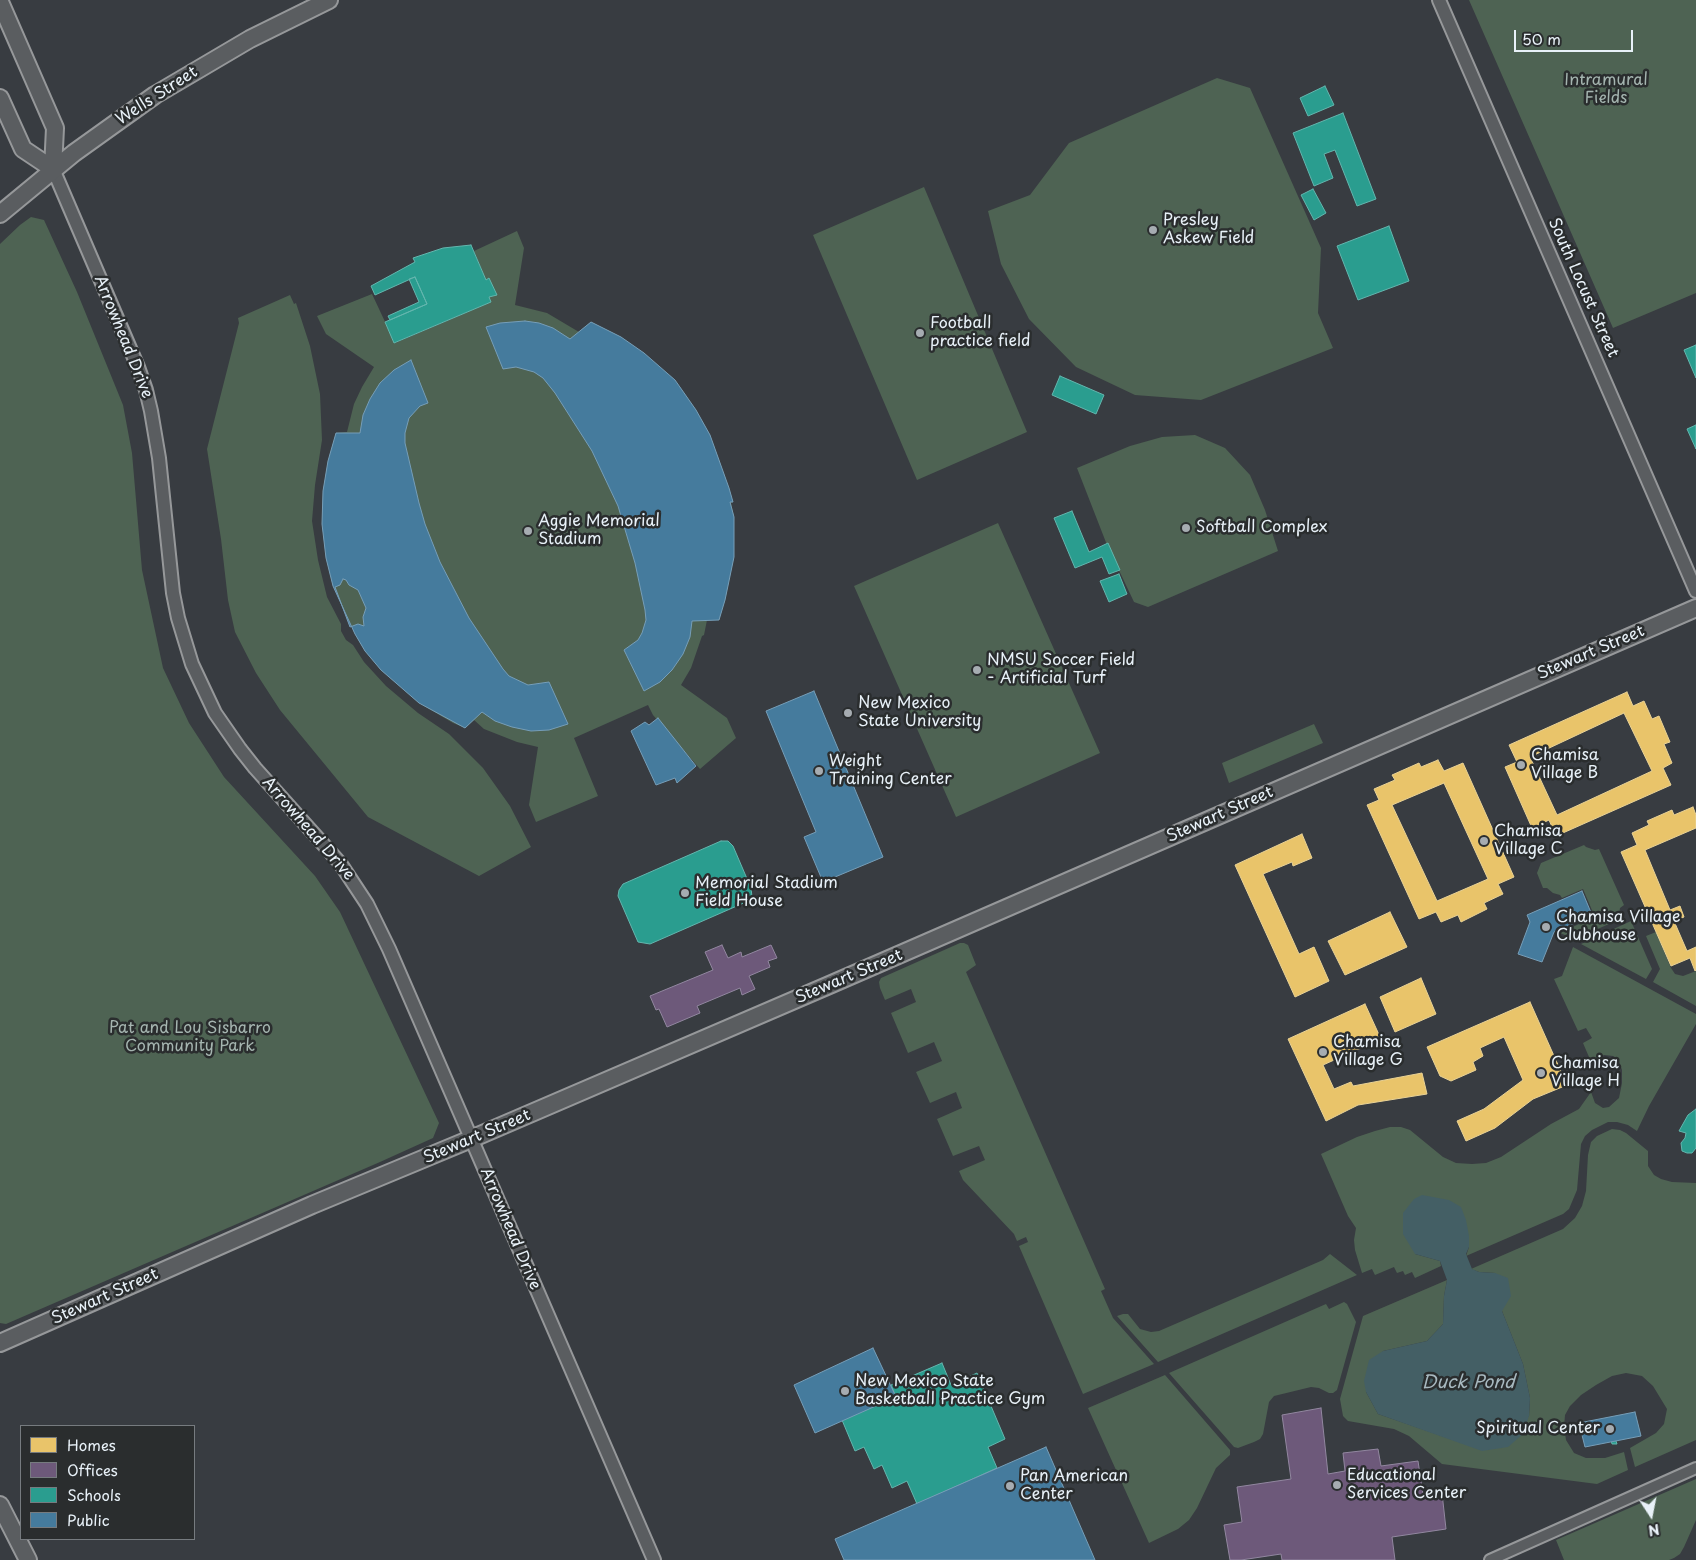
<!DOCTYPE html>
<style>
body{margin:0}
#map{position:relative;width:1696px;height:1560px;overflow:hidden;background:#2b2c2d;font-family:"Playpen Sans",sans-serif}
canvas{display:block}
.legend{position:absolute;left:20px;top:1425px;width:175px;height:115px;box-sizing:border-box;background:#2a2d2e;border:1px solid #767b7f;margin:0;padding:6px 9px;list-style:none;font-size:15px;color:#e8f1f8}
.legend li{display:flex;align-items:center;gap:10px;height:25px}
.legend b{width:25px;border:1px solid #767b7f}
.north{position:absolute;left:1626px;top:1490px;width:50px;height:50px;-webkit-text-stroke:4px #2a2d2e;paint-order:stroke;rotate:169deg;font-size:14px;font-weight:700;line-height:20px;text-align:center;color:#e8f1f8}
.north::after{content:'';display:block;margin:auto;width:18px;height:22px;background:#e8f1f8;clip-path:polygon(50% 0,100% 100%,50% 72%,0 100%)}
.scale{position:absolute;left:1514px;top:30px;width:119px;height:22px;box-sizing:border-box;border:2px solid #e8f1f8;border-top:0;padding-left:6px;font-size:15px;line-height:18px;white-space:nowrap;color:#e8f1f8;-webkit-text-stroke:4px #2a2d2e;paint-order:stroke}
</style>
<div id="map">
<canvas width="1696" height="1560"></canvas>
<ul class="legend">
<li><b style="height:14px;background:#e9c46a"></b>Homes</li>
<li><b style="height:14px;background:#6d597a"></b>Offices</li>
<li><b style="height:14px;background:#2a9d8f"></b>Schools</li>
<li><b style="height:14px;background:#457b9d"></b>Public</li>
</ul>
<div class="north">N</div>
<div class="scale">50 m</div>
</div>
<script>
const g = document.querySelector('canvas').getContext('2d');
g.lineJoin = 'round';
function fill(path, color) { g.fillStyle = color; g.fill(path, 'evenodd'); }
const shape = rows => new Path2D(rows.map(r => 'M' + r).join(''));
function stroke(path, color, width, dash) { g.strokeStyle = color; g.lineWidth = width; g.lineCap = dash ? 'butt' : 'round'; g.setLineDash(dash || []); g.stroke(path); }
function drawText(font, color, halo, rows, align = 'center') {
  g.font = font + ' "Playpen Sans",sans-serif'; g.lineWidth = 5; g.setLineDash([]); g.textBaseline = 'middle'; g.strokeStyle = halo; g.fillStyle = color; for (const [text, x, y, turn = 0] of rows) {
    g.save(); g.translate(x, y); g.rotate((+turn || 0) * Math.PI / 180); g.textAlign = isNaN(turn) ? turn : align; if (halo) g.strokeText(text, 0, 0); g.fillText(text, 0, 0); g.restore();
  }
}
fill(shape([
 [0,0,1696,0,1696,1560,0,1560],
 [21,1426,194,1426,194,1539,21,1539]
]), '#383c41');
fill(shape([
 [1469,0,1696,0,1696,293,1613,328],
 [1217,78,1250,88,1321,248,1318,313,1333,348,1201,400,1135,395,1076,367,1029,319,1001,264,988,211,1030,195,1069,143],
 [924,187,1027,432,917,480,813,235],
 [31,217,44,220,77,292,123,405,132,453,142,570,163,668,189,723,224,777,315,876,340,912,439,1123,433,1138,380,1162,6,1324,0,1323,0,244,20,225],
 [517,231,524,248,515,305,547,313,579,332,591,322,621,337,675,380,696,410,710,435,729,488,733,502,731,503,734,517,734,557,725,600,719,620,707,620,704,635,702,636,691,668,681,685,727,718,736,738,700,769,653,715,648,705,574,738,598,796,536,822,529,805,538,747,517,742,484,729,474,720,465,728,453,723,419,703,381,670,365,651,355,634,333,586,326,558,322,524,323,491,328,461,336,433,347,432,354,404,362,387,374,367,326,334,317,316,372,294,395,343,491,302,489,297,496,295,489,279,486,280,474,251],
 [290,295,294,304,296,303,310,346,320,394,322,440,315,485,312,521,318,560,327,597,341,624,341,631,346,640,353,645,364,662,386,686,418,713,449,734,483,768,510,806,531,847,479,876,368,817,280,710,256,673,235,632,228,600,221,539,207,449,239,323,238,318],
 [1195,435,1225,448,1250,475,1265,510,1278,551,1148,607,1134,602,1107,545,1077,468,1130,446,1162,437],
 [998,523,1100,753,956,817,854,586],
 [1314,724,1323,743,1229,783,1222,763],
 [1584,845,1586,847,1595,850,1599,849,1624,905,1620,908,1618,920,1575,939,1560,933,1579,924,1578,922,1594,915,1583,889,1562,898,1560,895,1553,893,1547,888,1543,888,1537,873,1541,863],
 [1631,921,1652,969,1646,979,1581,944],
 [1656,932,1671,968,1675,974,1683,976,1696,971,1696,1006,1653,982,1660,969,1646,936],
 [960,943,964,943,968,945,976,965,966,972,1105,1289,1101,1291,1113,1318,1154,1364,1083,1394,1019,1246,1028,1242,1026,1237,1017,1241,1014,1234,963,1180,959,1171,985,1160,979,1146,953,1156,937,1119,962,1108,956,1092,930,1103,916,1072,942,1061,934,1042,908,1053,891,1013,916,1002,911,989,885,1000,880,988,879,982,881,978],
 [1573,947,1696,1014,1696,1024,1649,1106,1637,1131,1628,1125,1617,1122,1608,1122,1592,1130,1585,1136,1581,1144,1577,1190,1569,1209,1563,1214,1466,1256,1469,1247,1415,1254,1440,1261,1441,1266,1415,1278,1412,1272,1405,1275,1403,1271,1397,1273,1394,1267,1375,1275,1372,1269,1362,1273,1355,1250,1354,1240,1356,1228,1348,1216,1321,1154,1357,1137,1375,1131,1390,1127,1401,1127,1410,1130,1443,1157,1456,1163,1472,1164,1486,1163,1501,1157,1551,1124,1579,1109,1591,1092,1595,1103,1603,1108,1609,1107,1619,1098,1622,1083,1622,1070,1619,1061,1613,1056,1604,1055,1597,1058,1592,1064,1583,1043,1592,1038,1586,1028,1578,1031,1554,979,1562,976],
 [1612,1129,1620,1130,1626,1133,1648,1151,1648,1166,1654,1175,1661,1179,1672,1182,1696,1183,1696,1440,1635,1467,1630,1448,1656,1433,1664,1424,1667,1409,1653,1386,1642,1376,1626,1373,1612,1376,1596,1385,1581,1395,1570,1406,1565,1415,1564,1427,1566,1440,1574,1453,1586,1458,1605,1458,1624,1452,1628,1470,1597,1484,1442,1464,1409,1436,1394,1429,1348,1421,1343,1416,1340,1399,1363,1316,1447,1280,1444,1296,1443,1324,1427,1341,1383,1351,1366,1392,1378,1414,1482,1450,1529,1416,1530,1398,1523,1364,1502,1311,1495,1273,1479,1272,1471,1269,1563,1229,1575,1218,1582,1206,1586,1191,1588,1155,1591,1142,1597,1136],
 [1330,1254,1357,1275,1158,1362,1117,1316,1123,1314,1128,1314,1140,1329,1151,1332,1159,1331,1323,1260],
 [1344,1302,1347,1304,1356,1322,1337,1390,1333,1393,1329,1393,1319,1388,1311,1387,1274,1396,1269,1402,1263,1434,1260,1439,1254,1442,1238,1448,1234,1447,1169,1373,1326,1304,1329,1309],
 [1165,1375,1230,1450,1230,1455,1216,1468,1197,1508,1189,1520,1178,1529,1149,1543,1088,1408],
 [1696,1479,1696,1520,1684,1547,1680,1554,1674,1558,1669,1560,1564,1560,1556,1540]
]), '#4e6353');
fill(shape([
 [1422,1195,1449,1200,1461,1207,1466,1220,1469,1236,1469,1247,1466,1254,1472,1269,1479,1272,1495,1273,1508,1278,1511,1296,1502,1311,1523,1364,1530,1398,1529,1416,1523,1434,1508,1447,1482,1451,1378,1414,1366,1392,1364,1381,1369,1360,1383,1351,1427,1341,1443,1324,1444,1296,1447,1280,1440,1261,1415,1254,1403,1234,1403,1213,1414,1199]
]), '#445f65');
const homes = shape([
 [1627,692,1633,706,1644,701,1652,719,1659,716,1670,742,1664,744,1672,763,1663,768,1671,785,1556,836,1549,820,1532,828,1505,767,1517,762,1509,745,1627,692],
 [1624,713,1652,771,1557,815,1530,757,1624,713],
 [1438,760,1444,771,1463,763,1514,877,1498,884,1503,894,1484,903,1487,909,1461,922,1458,915,1441,922,1436,912,1419,919,1367,805,1379,800,1374,789,1395,780,1392,775,1419,763,1421,767,1438,760],
 [1444,783,1488,879,1437,901,1392,805,1444,783],
 [1693,807,1696,815,1696,828,1645,850,1670,910,1680,906,1684,917,1674,921,1687,951,1696,947,1696,970,1695,971,1690,958,1671,966,1621,852,1637,845,1632,833,1649,825,1647,821,1672,810,1674,815,1693,807],
 [1302,834,1312,858,1293,866,1292,862,1263,874,1299,954,1314,947,1329,981,1295,997,1235,865,1302,834],
 [1390,912,1407,947,1345,975,1328,941,1390,912],
 [1421,978,1436,1014,1395,1032,1380,997,1421,978],
 [1530,1002,1567,1085,1533,1099,1495,1128,1466,1141,1457,1121,1484,1109,1523,1080,1504,1037,1480,1048,1483,1056,1473,1062,1476,1070,1451,1081,1440,1076,1427,1047,1530,1002],
 [1365,1004,1381,1039,1323,1065,1334,1089,1351,1082,1353,1086,1422,1073,1427,1094,1358,1105,1326,1121,1288,1039,1365,1004]
]);
fill(homes, '#e9c46a');
stroke(homes, '#e9d295', 1);
const offices = shape([
 [722,945,728,958,741,952,742,957,771,945,777,958,768,961,770,967,749,976,755,989,742,995,740,988,697,1006,700,1013,667,1027,659,1009,656,1010,650,996,713,970,705,952,722,945],
 [1321,1408,1328,1474,1345,1471,1343,1453,1378,1449,1381,1466,1418,1461,1423,1495,1442,1493,1446,1529,1392,1537,1395,1560,1282,1560,1281,1554,1241,1560,1230,1560,1224,1525,1242,1522,1237,1487,1291,1479,1282,1415,1321,1408]
]);
fill(offices, '#6d597a');
stroke(offices, '#9287a0', 1);
const schools = shape([
 [1325,86,1334,105,1308,116,1300,98,1325,86],
 [1343,113,1376,199,1357,206,1335,150,1324,154,1333,178,1314,186,1293,133,1343,113],
 [1313,189,1326,213,1314,220,1301,195,1313,189],
 [1389,226,1409,281,1358,300,1337,246,1389,226],
 [471,245,486,280,489,278,497,295,489,297,491,302,394,343,385,322,427,304,415,277,375,295,371,286,415,262,413,258,443,248,471,245],
 [415,277,427,304,390,320,388,316,419,302,409,279,415,277],
 [1696,345,1696,378,1684,350,1696,345],
 [1060,376,1104,395,1096,414,1052,395,1060,376],
 [1696,425,1696,449,1687,429,1696,425],
 [1072,511,1089,552,1108,543,1120,570,1109,574,1102,557,1075,568,1054,518,1072,511],
 [1119,574,1127,594,1109,602,1100,581,1119,574],
 [721,841,728,841,733,846,751,888,752,897,746,902,650,944,638,942,618,896,619,890,623,884,721,841],
 [1696,1109,1696,1148,1692,1153,1687,1153,1682,1151,1681,1143,1685,1138,1686,1133,1679,1131,1688,1115,1696,1109],
 [942,1363,951,1385,977,1373,1005,1439,988,1447,997,1468,917,1504,907,1481,892,1488,882,1465,874,1469,864,1447,855,1451,842,1420,896,1397,891,1385,942,1363],
 [1615,1438,1617,1444,1612,1444,1611,1440,1615,1438]
]);
fill(schools, '#2a9d8f');
stroke(schools, '#63b6ae', 1);
const public = shape([
 [525,321,539,323,553,328,570,339,591,322,621,337,644,353,675,380,696,410,710,435,729,488,733,502,730,502,734,517,734,557,725,600,719,620,692,621,690,637,683,654,672,670,660,682,644,691,624,650,638,640,642,633,646,620,645,610,635,563,618,506,592,451,555,393,543,378,534,372,516,367,503,369,486,327,500,323,525,321],
 [411,360,428,403,420,406,409,418,405,433,405,443,419,503,425,524,440,562,469,618,503,669,509,676,528,685,549,682,568,724,549,730,531,731,512,727,495,721,482,712,465,728,419,703,381,670,365,651,355,634,333,586,326,558,322,524,323,491,328,461,336,433,360,433,363,415,370,399,380,383,394,370,411,360],
 [343,579,346,580,349,585,358,590,366,608,363,617,364,626,358,624,350,627,335,587,340,585,343,579],
 [814,691,883,857,823,882,804,837,816,832,766,711,814,691],
 [658,718,696,766,677,783,675,778,656,785,631,731,645,722,649,725,658,718],
 [1582,891,1592,915,1554,932,1542,962,1518,954,1530,922,1527,915,1582,891],
 [873,1348,896,1397,815,1433,794,1385,873,1348],
 [1635,1412,1641,1436,1585,1447,1579,1423,1635,1412],
 [1046,1447,1095,1560,844,1560,835,1539,1046,1447]
]);
fill(public, '#457b9d');
stroke(public, '#769eb8', 1);
const pedestrian = shape([
 [1490,1560,1696,1468]
]);
const minor = shape([
 [1439,0,1696,591],
 [53,169,138,367,146,390,151,411,159,458,173,593,178,618,192,664,215,713,240,749,255,768,340,863,367,904,389,949,654,1560]
]);
const tertiary = shape([
 [0,2,55,128,53,169],
 [0,98,23,149,53,169],
 [0,214,74,153,155,95,250,39,329,0],
 [0,1343,312,1205,471,1139,827,986,1696,608],
 [0,1505,28,1560]
]);
stroke(pedestrian, '#96989a', 14);
stroke(minor, '#96989a', 16);
stroke(tertiary, '#96989a', 20);
stroke(pedestrian, '#5a5d60', 10);
stroke(minor, '#5a5d60', 12);
stroke(tertiary, '#5a5d60', 16);
for (const [x, y, r, color] of [
 [1153,230,5,"#a6acb1"],
 [920,333,5,"#a6acb1"],
 [1186,528,5,"#a6acb1"],
 [528,531,5,"#a6acb1"],
 [977,670,5,"#a6acb1"],
 [848,713,5,"#a6acb1"],
 [1521,765,5,"#a6acb1"],
 [819,771,5,"#a6acb1"],
 [1484,841,5,"#a6acb1"],
 [685,893,5,"#a6acb1"],
 [1546,927,5,"#a6acb1"],
 [1323,1052,5,"#a6acb1"],
 [1541,1073,5,"#a6acb1"],
 [845,1391,5,"#a6acb1"],
 [1610,1429,5,"#a6acb1"],
 [1337,1485,5,"#a6acb1"],
 [1010,1486,5,"#a6acb1"]
]) { const dot = new Path2D(); dot.arc(x, y, r, 0, 2 * Math.PI); g.fillStyle = color; g.fill(dot); stroke(dot, '#2a2d2e', 2); }
drawText('16px', '#a5b5b0', '#2a2d2e', [
 ["Intramural",1606,81],
 ["Fields",1606,99],
 ["Pat and Lou Sisbarro",190,1029],
 ["Community Park",190,1047]
]);
drawText('16px', '#e8f1f8', '#2a2d2e', [
 ["Wells Street",157,96,-33],
 ["South Locust Street",1583,288,66],
 ["Arrowhead Drive",123,337,68],
 ["Stewart Street",1591,653,-23],
 ["Stewart Street",1220,815,-24],
 ["Arrowhead Drive",308,829,49],
 ["Stewart Street",849,977,-23],
 ["Stewart Street",477,1137,-23],
 ["Arrowhead Drive",510,1229,67],
 ["Stewart Street",105,1297,-24]
]);
drawText('16px', '#e8f1f8', '#2a2d2e', [
 ["Presley",1163,221],
 ["Askew Field",1163,239],
 ["Football",930,324],
 ["practice field",930,342],
 ["Aggie Memorial",538,522],
 ["Stadium",538,540],
 ["Softball Complex",1196,528],
 ["NMSU Soccer Field",987,661],
 ["- Artificial Turf",987,679],
 ["New Mexico",858,704],
 ["State University",858,722],
 ["Chamisa",1531,756],
 ["Village B",1531,774],
 ["Weight",829,762],
 ["Training Center",829,780],
 ["Chamisa",1494,832],
 ["Village C",1494,850],
 ["Memorial Stadium",695,884],
 ["Field House",695,902],
 ["Chamisa Village",1556,918],
 ["Clubhouse",1556,936],
 ["Chamisa",1333,1043],
 ["Village G",1333,1061],
 ["Chamisa",1551,1064],
 ["Village H",1551,1082],
 ["New Mexico State",855,1382],
 ["Basketball Practice Gym",855,1400],
 ["Spiritual Center",1600,1429,"right"],
 ["Educational",1347,1476],
 ["Services Center",1347,1494],
 ["Pan American",1020,1477],
 ["Center",1020,1495]
], 'left');
drawText('italic 18px', '#a8b9c0', '#2a2d2e', [
 ["Duck Pond",1468,1383]
]);
</script>
